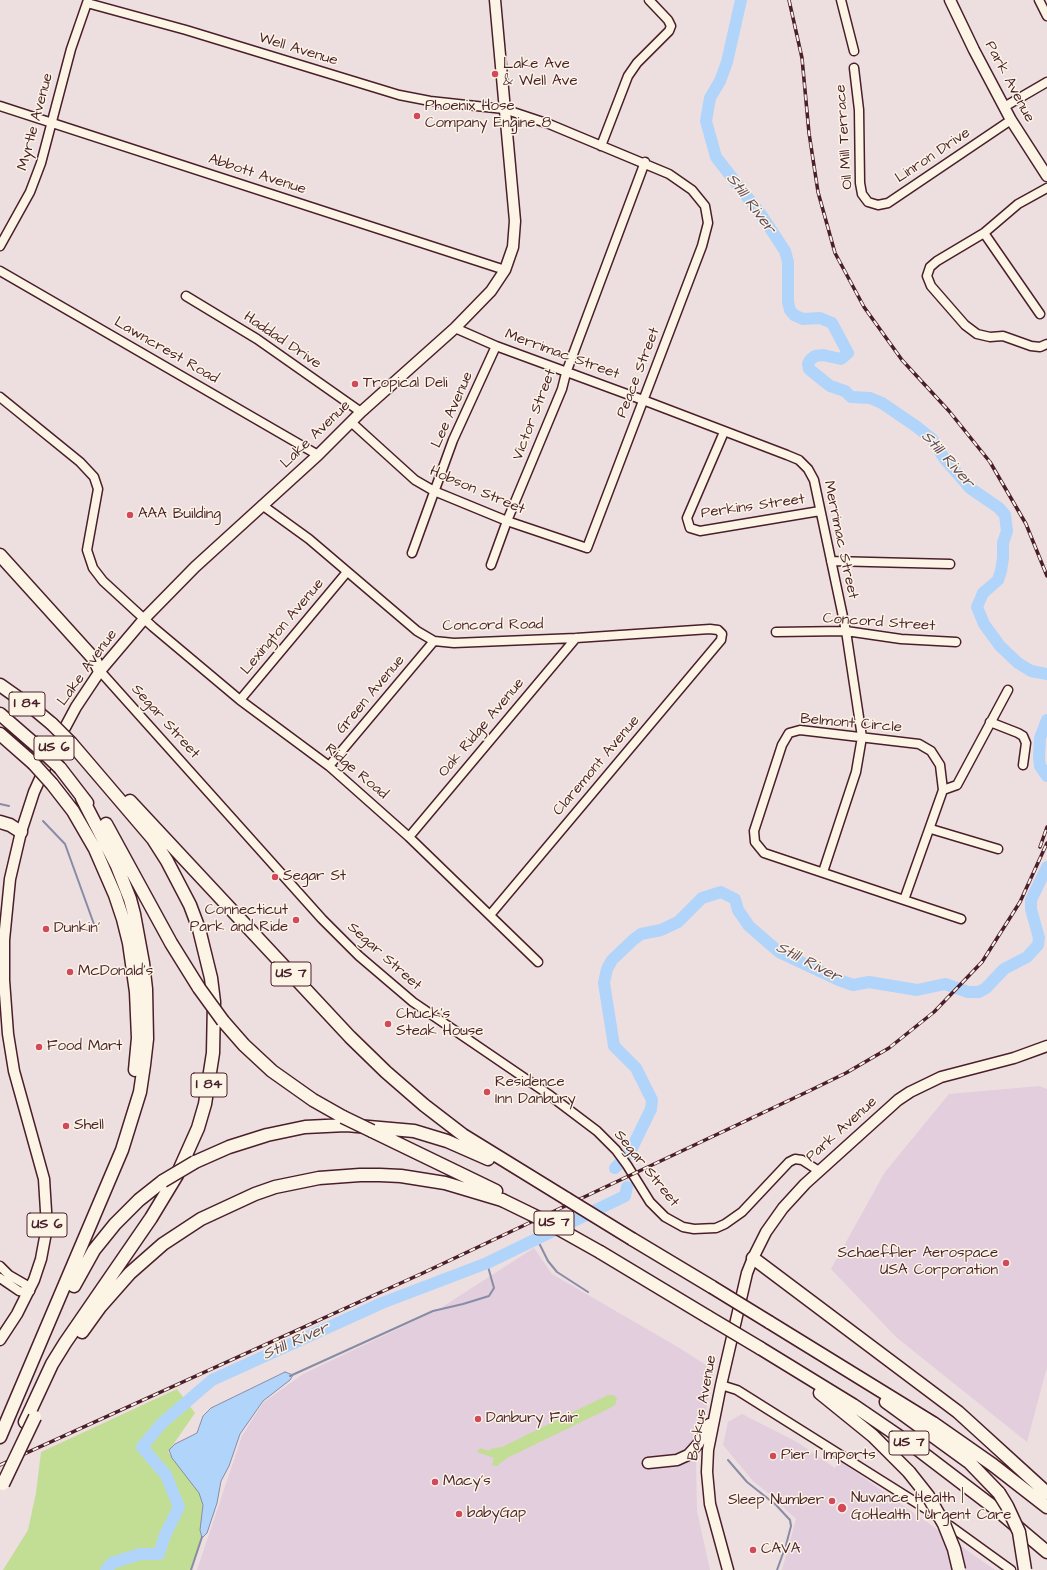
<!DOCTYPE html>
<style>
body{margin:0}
canvas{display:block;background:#eddee0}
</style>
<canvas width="1047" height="1570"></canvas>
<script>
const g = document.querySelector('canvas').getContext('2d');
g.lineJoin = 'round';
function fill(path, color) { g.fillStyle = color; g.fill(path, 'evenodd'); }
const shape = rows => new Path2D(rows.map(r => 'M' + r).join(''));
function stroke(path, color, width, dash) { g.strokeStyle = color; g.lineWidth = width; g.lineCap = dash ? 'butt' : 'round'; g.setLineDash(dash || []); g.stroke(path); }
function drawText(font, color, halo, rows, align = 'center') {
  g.font = font + ' "Architects Daughter",sans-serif'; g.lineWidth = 3; g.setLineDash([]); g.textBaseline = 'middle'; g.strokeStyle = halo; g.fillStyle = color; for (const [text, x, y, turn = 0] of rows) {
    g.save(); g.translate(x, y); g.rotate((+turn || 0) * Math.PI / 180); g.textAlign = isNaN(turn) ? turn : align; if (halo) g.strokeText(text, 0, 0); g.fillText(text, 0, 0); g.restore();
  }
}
fill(shape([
 [1039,1086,1047,1089,1047,1367,1027,1442,896,1337,831,1269,885,1172,949,1094],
 [534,1248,552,1274,676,1346,714,1370,696,1460,697,1511,710,1570,197,1570,242,1436,263,1403,303,1374,436,1311],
 [742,1414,797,1442,835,1468,840,1461,995,1570,782,1570,796,1519,768,1493,753,1481,723,1445,728,1422]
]), '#e2cedd');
fill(shape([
 [177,1389,195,1413,168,1452,199,1493,203,1505,200,1530,202,1538,191,1570,3,1570,28,1530,36,1493,41,1452],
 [608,1395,614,1395,617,1399,615,1405,612,1407,507,1458,497,1466,492,1465,494,1458,477,1452,480,1448,489,1451,490,1449,502,1447]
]), '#c2dd94');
const water = shape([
 [285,1372,293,1375,290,1380,263,1401,240,1434,229,1466,221,1481,217,1503,207,1533,202,1538,200,1530,203,1505,199,1493,172,1458,169,1450,175,1444,197,1433,203,1416,211,1408,285,1372]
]);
fill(water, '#b1d5fa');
stroke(water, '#888ca7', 1);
stroke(shape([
 [0,804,9,806],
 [43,821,65,844,95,927],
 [537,1239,548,1261,557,1272,588,1292],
 [290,1376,433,1311,463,1304,489,1296,494,1288,487,1263],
 [728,1460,747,1482,776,1505,790,1520,791,1526,786,1545,777,1570],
 [191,1570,202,1537]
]), '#888ca7', 2);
stroke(shape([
 [741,0,727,62,720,81,710,98,706,121,716,157,762,216,785,251,788,262,788,302,790,310,794,315,803,319,820,318,832,323,848,353,841,359,823,355,815,356,810,360,808,364,809,369,830,386,845,391,851,397,870,398,882,403,917,427,932,439,944,458,970,488,999,508,1005,515,1007,531,1003,543,1003,558,1001,571,998,580,983,593,977,607,984,624,1000,646,1018,663,1031,671,1047,674],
 [1047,720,1040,738,1039,757,1040,766,1047,776],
 [615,1168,630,1152,651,1109,652,1100,636,1068,614,1046,604,983,607,969,612,960,633,940,641,934,661,930,678,922,702,898,721,892,735,899,738,910,749,926,779,952,839,980,853,985,869,982,917,990,945,984,968,992,979,992,986,988,1004,969,1027,957,1038,945,1039,938,1031,909,1031,900,1047,867],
 [106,1570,112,1563,140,1554,159,1554,165,1535,179,1507,166,1475,142,1447,161,1424,212,1380,382,1303,487,1263,625,1196,627,1187]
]), '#b1d5fa', 12);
const minor = shape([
 [841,0,854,51],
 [1039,0,1047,16],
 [87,3,186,30,399,95,430,101,504,109,549,124,669,174,692,190,705,206,708,223,702,246,587,548,507,521,434,491,415,480,351,422],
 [854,68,859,110,860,183,862,194,868,202,878,205,888,203,1011,120],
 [0,106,505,270],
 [1004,107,1047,82],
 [601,146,628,76,637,63,669,31,671,26,668,20,649,0],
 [1047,188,1018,204,984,233,937,261,930,267,927,276,931,286,965,325,977,334,990,337,1003,336,1031,346,1040,347,1047,344],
 [984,233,1040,314],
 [0,246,30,192,41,163,71,49,88,0],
 [0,271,318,455],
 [186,296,257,339,361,412],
 [455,328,496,346,643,400,787,455,799,460,808,469,814,480,846,631,862,737,856,772,823,872],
 [0,397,80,462,94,477,98,489,87,550,93,568,103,581,153,627,240,700,329,766,409,837,538,962],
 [724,432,687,518,690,528,700,531,820,511],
 [262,505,309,539,417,631,434,641,454,643,576,638,710,629,718,630,722,634,721,640,490,915],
 [412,553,453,440,496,346],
 [831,561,950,564],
 [491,565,507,521,562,389,566,373,645,162],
 [776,632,846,631,901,639,956,642],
 [100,671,322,919,359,956,413,1002,548,1094,597,1131,616,1150,627,1165,650,1202,665,1217,683,1227,694,1229,716,1228,725,1224,742,1212,789,1162,795,1159,802,1160,819,1171],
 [240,700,347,572],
 [990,722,1018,733,1023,736,1026,743,1023,765],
 [329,766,434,641],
 [943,790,957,785,1008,690],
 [931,829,998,849],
 [409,837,576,638],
 [904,900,943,790,940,765,931,751,919,744,800,730,789,733,782,745,754,831,755,842,764,853,904,900,961,919],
 [0,1266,9,1275,28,1286,30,1291,24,1292,19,1291,0,1278],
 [721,1385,737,1390,928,1510,1011,1570]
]);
const major = shape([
 [950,0,974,50,1011,120,1047,176],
 [0,1340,17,1314,34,1280,41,1259,47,1227,44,1179,14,1071,8,1034,4,980,4,940,10,879,21,832,34,792,53,750,76,707,100,671,144,619,195,567,318,455,361,412,455,328,491,291,505,270,513,247,515,221,495,0],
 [648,1463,677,1460,688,1455,698,1444,709,1424],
 [728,1570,710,1504,707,1472,708,1450,721,1385,747,1273,753,1258,766,1232,783,1208,805,1184,898,1100,910,1092,941,1077,1014,1058,1047,1046]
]);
const highway = shape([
 [0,555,94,659,100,671],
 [0,685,34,709,52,724],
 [0,714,39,748],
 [0,734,33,763],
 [60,768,87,803],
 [52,784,73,811,95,849,115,895,123,919,129,943,136,992,138,1038,135,1070],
 [130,801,350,1037,386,1072,424,1105,463,1135,567,1199],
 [0,822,10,825,21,832],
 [106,824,171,943,199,988],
 [223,1021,244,1045,272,1071,313,1100,343,1117],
 [372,1131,496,1191],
 [195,1162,229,1147,267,1135,305,1127,346,1125,414,1131,447,1141,488,1159],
 [632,1239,712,1287],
 [600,1252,708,1317],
 [753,1258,958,1412,1047,1493],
 [74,1286,94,1250,115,1224,139,1200,163,1181],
 [769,1322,933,1423,993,1465,1047,1507],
 [82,1332,100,1307,130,1273,163,1244,201,1219,255,1194,275,1187,319,1178,360,1175,380,1175,401,1176,445,1183,502,1200],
 [760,1348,853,1405,916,1448,996,1509,1047,1552],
 [820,1393,873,1436,909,1472],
 [886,1402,970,1463,999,1493],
 [25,1422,52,1364,65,1343,151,1218,177,1175,198,1128,205,1104,213,1053,214,1002,211,978,199,929,190,905,167,861,153,839,71,743],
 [0,1437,122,1150,140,1092,144,1065,147,1039,146,989,143,963,134,914,130,899,117,866,82,798]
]);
stroke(minor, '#4a1f2b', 11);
stroke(major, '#4a1f2b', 13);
stroke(highway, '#4a1f2b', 15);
stroke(minor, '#fcf5e5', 8);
stroke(major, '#fcf5e5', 10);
stroke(highway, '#fcf5e5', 12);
const rail = shape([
 [789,0,802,58,809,133,818,192,835,253,864,307,902,360,949,411,990,462,1026,524,1047,576],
 [1040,847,1047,827],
 [0,1465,423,1273,809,1091,846,1073,889,1048,934,1012,982,962,1020,902,1047,843]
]);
stroke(rail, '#4a1f2b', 3.5);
stroke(rail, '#fcf5e5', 2, [6]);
const highwayBridge = shape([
 [52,724,71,743],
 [39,748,60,768],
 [33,763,52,784],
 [199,988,223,1021],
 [343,1117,372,1131],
 [163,1181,195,1162],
 [567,1199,632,1239],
 [502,1200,543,1220,600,1252],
 [712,1287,769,1322],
 [708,1317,760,1348],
 [909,1472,928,1496,944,1524,954,1549,959,1570],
 [3,1484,35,1417],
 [999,1493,1007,1506,1019,1532,1025,1570]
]);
stroke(highwayBridge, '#4a1f2b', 15, []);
stroke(highwayBridge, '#fcf5e5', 12);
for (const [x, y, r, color] of [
 [495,74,4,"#d1495b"],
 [417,116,4,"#d1495b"],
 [355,384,4,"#d1495b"],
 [130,515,4,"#d1495b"],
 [275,877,4,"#d1495b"],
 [296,920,4,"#d1495b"],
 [46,929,4,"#d1495b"],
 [70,972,4,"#d1495b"],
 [388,1024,4,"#d1495b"],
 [39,1047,4,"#d1495b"],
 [487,1092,4,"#d1495b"],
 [66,1126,4,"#d1495b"],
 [1006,1263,4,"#d1495b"],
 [478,1419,4,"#d1495b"],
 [773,1456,4,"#d1495b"],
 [435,1482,4,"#d1495b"],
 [832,1501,4,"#d1495b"],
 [842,1508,5,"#d1495b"],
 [459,1514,4,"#d1495b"],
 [753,1550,4,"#d1495b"]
]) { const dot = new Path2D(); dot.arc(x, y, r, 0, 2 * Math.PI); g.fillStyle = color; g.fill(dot); stroke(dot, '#fcf5e5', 1.5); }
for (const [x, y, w] of [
 [27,704,36],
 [54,748,40],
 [291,974,40],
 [209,1085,36],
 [554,1223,40],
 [47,1225,40],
 [909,1443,40]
]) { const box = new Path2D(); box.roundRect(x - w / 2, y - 12, w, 24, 3); g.fillStyle = '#fcf5e5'; g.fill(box); stroke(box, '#4a1f2b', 1); }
drawText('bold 14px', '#4a1f2b', null, [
 ["I 84",27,704],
 ["US 6",54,748],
 ["US 7",291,974],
 ["I 84",209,1085],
 ["US 7",554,1223],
 ["US 6",47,1225],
 ["US 7",909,1443]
]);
drawText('15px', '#4a1f2b', '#fcf5e5', [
 ["Well Avenue",298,50,17],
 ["Park Avenue",1009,82,62],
 ["Myrtle Avenue",36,122,-75],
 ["Oil Mill Terrace",845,137,-94],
 ["Linron Drive",933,156,-34],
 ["Abbott Avenue",257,175,18],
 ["Haddad Drive",282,341,34],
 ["Lawncrest Road",166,351,30],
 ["Merrimac Street",562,355,20],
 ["Peace Street",639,373,-69],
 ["Lee Avenue",453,410,-66],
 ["Victor Street",535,415,-69],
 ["Lake Avenue",316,435,-44],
 ["Hobson Street",477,491,23],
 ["Perkins Street",753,507,-8],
 ["Merrimac Street",840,540,78],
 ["Concord Street",879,623,4],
 ["Concord Road",493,626,-1],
 ["Lexington Avenue",283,627,-50],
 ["Lake Avenue",88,668,-54],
 ["Green Avenue",371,695,-50],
 ["Segar Street",165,722,48],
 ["Belmont Circle",851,724,5],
 ["Oak Ridge Avenue",482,728,-50],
 ["Claremont Avenue",597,766,-50],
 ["Ridge Road",356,772,40],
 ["Segar Street",384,957,42],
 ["Park Avenue",842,1130,-42],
 ["Segar Street",646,1169,51],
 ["Backus Avenue",703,1408,-80]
]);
drawText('15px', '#4a1f2b', '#fcf5e5', [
 ["Lake Ave",503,65],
 ["& Well Ave",503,82],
 ["Phoenix Hose",425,107],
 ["Company Engine 8",425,124],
 ["Tropical Deli",363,384],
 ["AAA Building",138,515],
 ["Segar St",283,877],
 ["Connecticut",288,911,"right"],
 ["Park and Ride",288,928,"right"],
 ["Dunkin'",54,929],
 ["McDonald's",78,972],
 ["Chuck's",396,1015],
 ["Steak House",396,1032],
 ["Food Mart",47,1047],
 ["Residence",495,1083],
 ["Inn Danbury",495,1100],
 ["Shell",74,1126],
 ["Schaeffler Aerospace",998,1254,"right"],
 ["USA Corporation",998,1271,"right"],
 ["Danbury Fair",486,1419],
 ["Pier 1 Imports",781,1456],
 ["Macy's",443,1482],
 ["Nuvance Health |",851,1499],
 ["GoHealth | Urgent Care",851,1516],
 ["Sleep Number",824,1501,"right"],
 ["babyGap",467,1514],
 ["CAVA",761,1550]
], 'left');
drawText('italic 16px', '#644c5f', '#fcf5e5', [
 ["Still River",750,204,53],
 ["Still River",947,460,48],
 ["Still River",808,963,27],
 ["Still River",296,1342,-24]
]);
</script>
